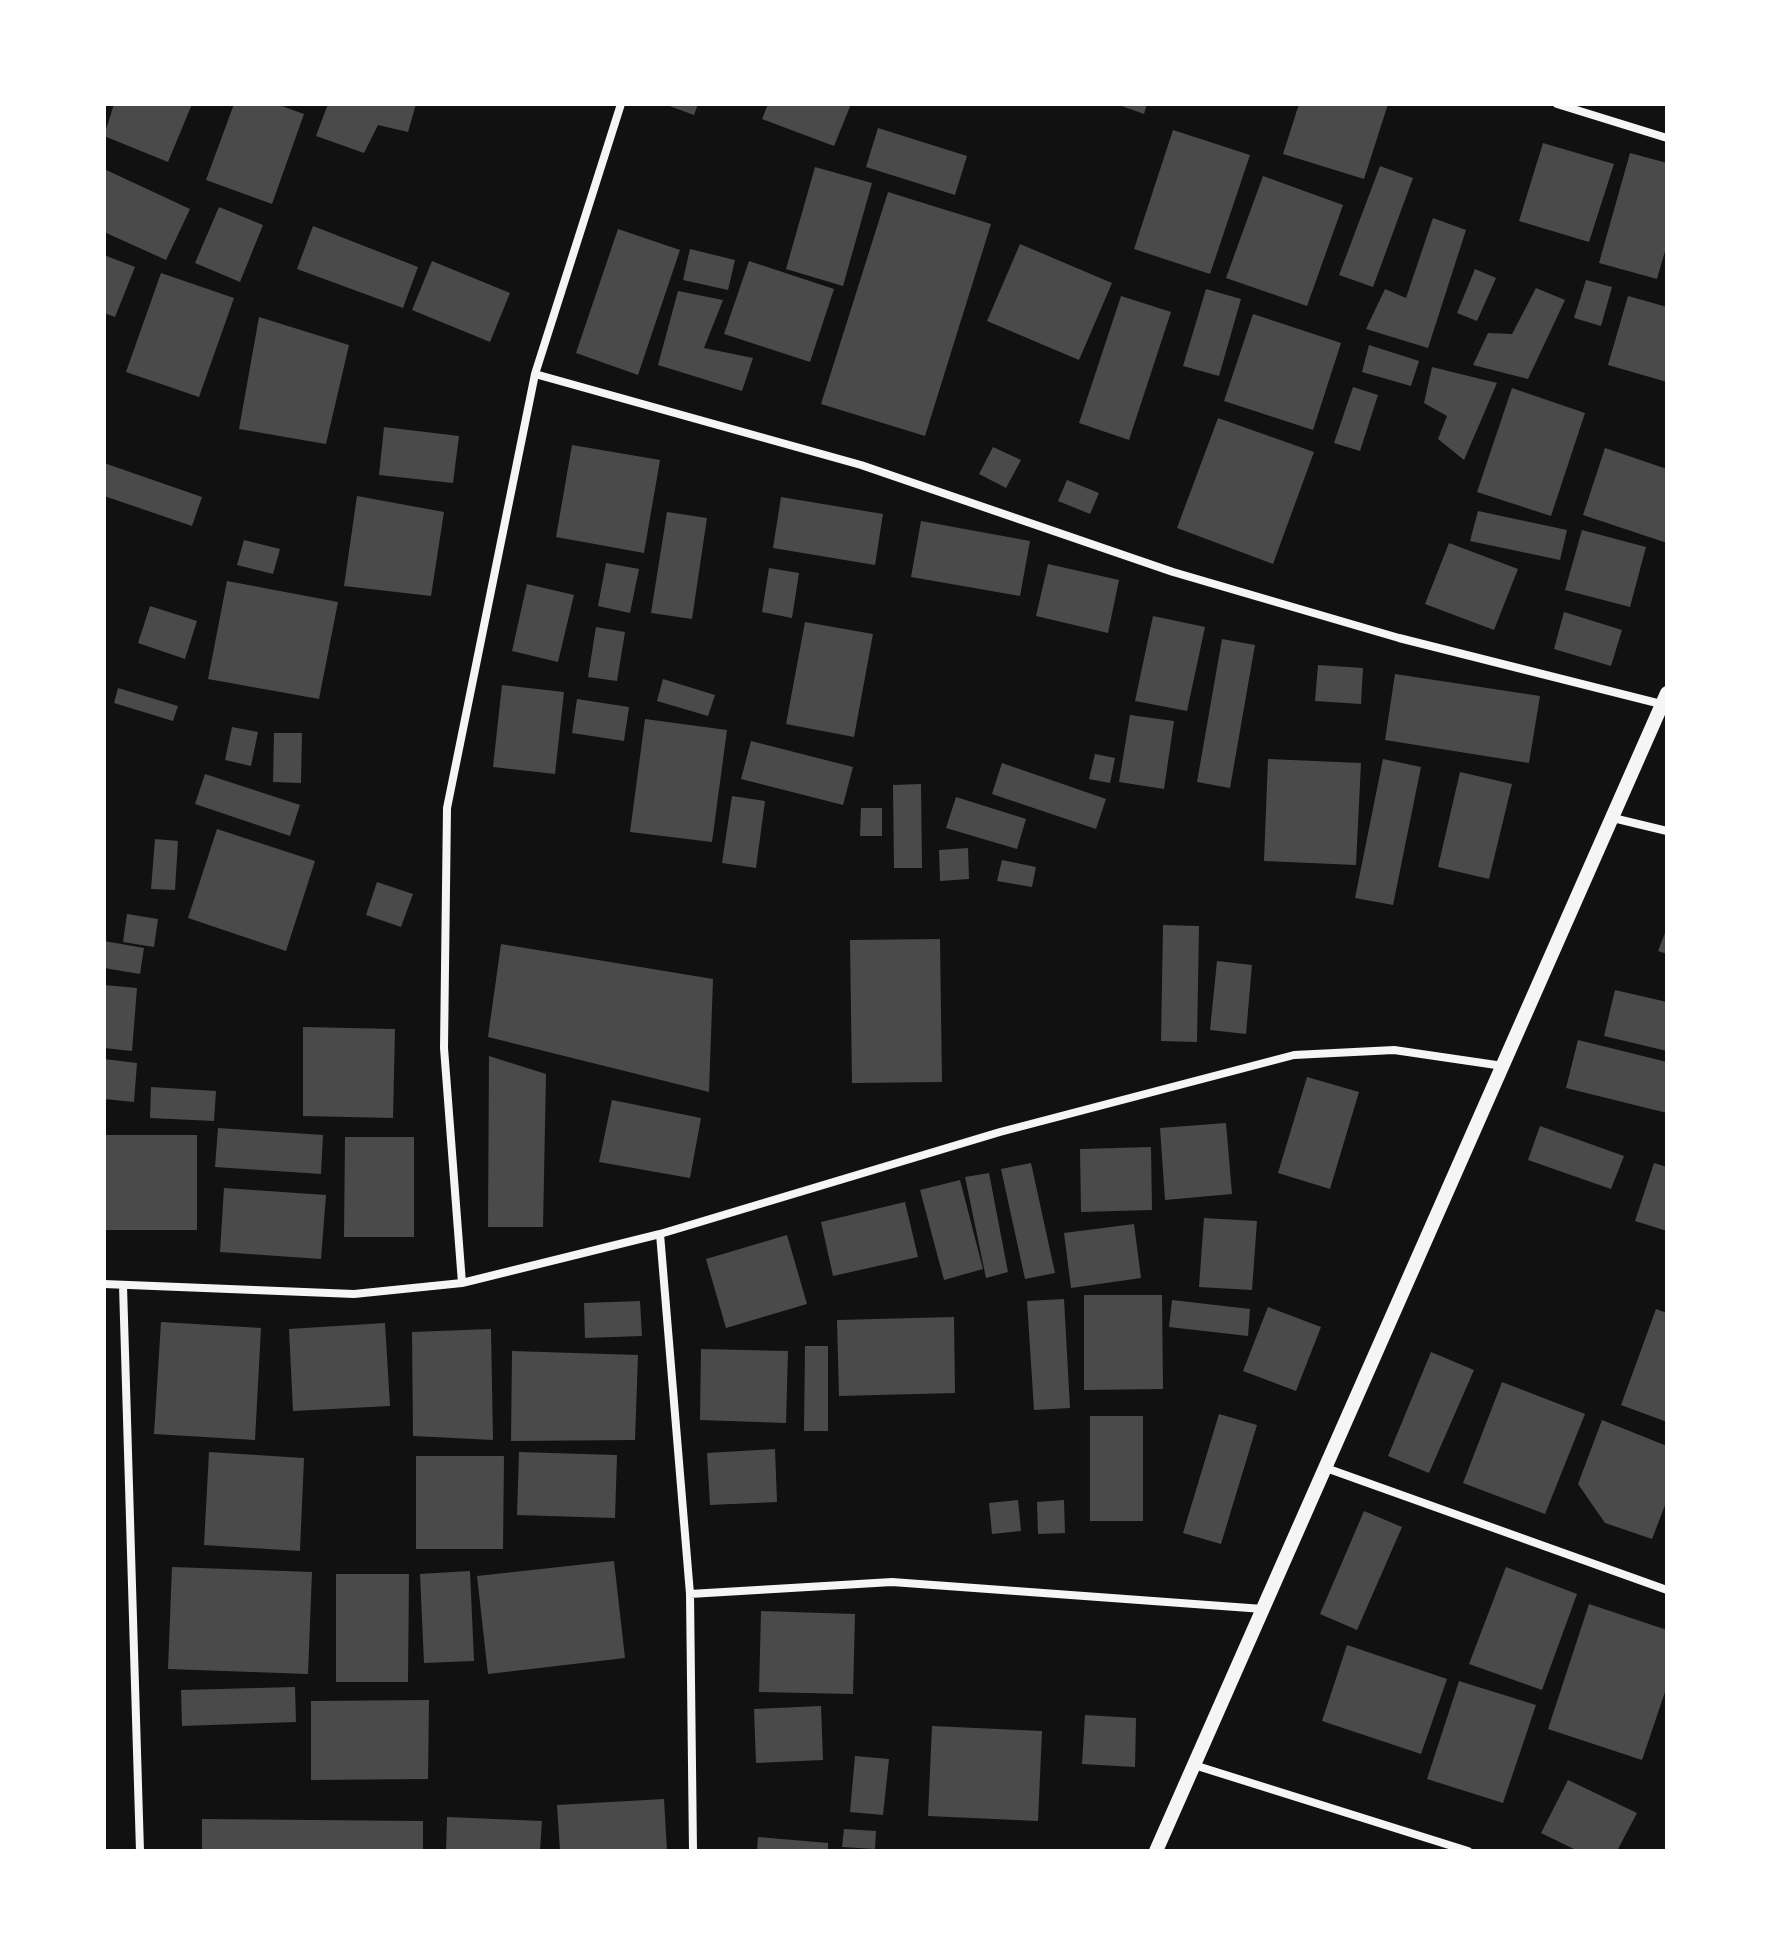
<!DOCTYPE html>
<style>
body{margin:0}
#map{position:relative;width:1771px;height:1955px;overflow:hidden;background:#111;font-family:"Titillium Web",sans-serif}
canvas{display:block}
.frame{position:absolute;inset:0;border:106px solid #fff;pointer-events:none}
</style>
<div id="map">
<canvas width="1771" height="1955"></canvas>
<div class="frame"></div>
</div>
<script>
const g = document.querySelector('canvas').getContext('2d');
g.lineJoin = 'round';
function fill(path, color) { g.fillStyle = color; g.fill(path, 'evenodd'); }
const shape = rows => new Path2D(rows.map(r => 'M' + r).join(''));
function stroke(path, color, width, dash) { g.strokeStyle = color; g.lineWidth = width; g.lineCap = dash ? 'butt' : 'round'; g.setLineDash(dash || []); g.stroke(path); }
fill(shape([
 [114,104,192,104,168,162,104,136],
 [234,104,276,104,304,114,272,204,206,180],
 [328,104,416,104,408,132,378,125,364,153,316,136],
 [664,104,698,104,694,115],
 [768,104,851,104,834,146,762,119],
 [1116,104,1147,104,1144,114],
 [1299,104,1388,104,1364,179,1283,154],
 [878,128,967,156,955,195,866,167],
 [1173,130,1250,155,1210,274,1134,249],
 [1543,143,1614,164,1589,242,1519,221],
 [1630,153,1667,163,1667,244,1657,279,1599,263],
 [1380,166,1413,178,1373,287,1339,275],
 [815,167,872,183,843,286,786,269],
 [104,169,190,209,166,260,104,232],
 [1263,176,1343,205,1307,306,1226,278],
 [888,192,991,224,925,436,821,404],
 [219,207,263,225,240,282,195,263],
 [1433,218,1466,230,1428,348,1366,329,1385,289,1406,298],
 [313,226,418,267,403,308,297,269],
 [618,229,680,250,638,375,576,353],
 [1020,244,1112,283,1079,360,987,321],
 [690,249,735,260,728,290,683,280],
 [104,255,135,267,115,317,104,313],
 [432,261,510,293,490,342,412,310],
 [749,261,834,289,810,362,724,334],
 [1475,269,1496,278,1477,321,1457,313],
 [161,273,234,298,199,397,126,372],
 [1586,280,1612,287,1601,326,1574,318],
 [1536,288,1565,300,1528,379,1473,365,1488,333,1512,334],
 [1206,289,1241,299,1219,376,1183,366],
 [678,291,723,300,704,348,753,358,742,391,658,365],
 [1121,296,1171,312,1129,440,1079,423],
 [1628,296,1667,307,1667,382,1608,365],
 [1253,314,1341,343,1313,430,1224,401],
 [259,317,349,345,326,444,239,429],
 [1369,345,1419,361,1411,386,1362,372],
 [1432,367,1497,383,1464,460,1438,439,1447,416,1424,403],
 [1353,387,1378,395,1360,451,1334,443],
 [1512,388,1585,413,1551,516,1477,492],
 [1218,418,1314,452,1273,564,1177,528],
 [384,427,459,436,453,483,379,475],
 [572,445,660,460,644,553,556,537],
 [993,447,1021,460,1006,488,979,474],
 [1605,448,1667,469,1667,543,1583,515],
 [104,463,202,497,192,526,104,496],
 [1067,480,1099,493,1090,514,1058,501],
 [357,496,444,512,431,596,344,586],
 [781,497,883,514,875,565,773,548],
 [1478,511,1567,530,1560,560,1470,541],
 [667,512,707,518,692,619,651,613],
 [921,521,1030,541,1020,596,911,577],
 [1582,530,1646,547,1630,607,1565,590],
 [244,540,280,549,273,574,237,565],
 [1449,543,1518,569,1494,630,1425,604],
 [606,563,639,569,630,613,598,606],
 [1048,564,1119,580,1108,633,1036,616],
 [769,568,799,573,792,618,762,612],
 [227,581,338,602,319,699,208,679],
 [527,584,574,595,558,662,512,651],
 [150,606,197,621,185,659,138,643],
 [1564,612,1622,630,1611,666,1554,649],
 [1153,616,1205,627,1187,711,1135,701],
 [805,622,873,634,854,737,786,724],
 [596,627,625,632,617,681,588,677],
 [1222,639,1255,645,1230,788,1197,782],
 [1318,665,1363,668,1361,704,1315,701],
 [1395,674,1540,696,1529,763,1385,740],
 [663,679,715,695,708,716,657,701],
 [502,685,564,692,555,774,493,767],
 [118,688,178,706,173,721,114,703],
 [577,699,629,707,624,741,572,733],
 [1130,715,1174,721,1164,789,1119,782],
 [645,719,727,730,712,842,630,832],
 [232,727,258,732,251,766,225,760],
 [274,733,302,733,301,783,273,782],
 [751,741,853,767,843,805,741,779],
 [1095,754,1115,758,1110,783,1089,779],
 [1268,759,1361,763,1356,865,1264,861],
 [1383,759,1421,767,1393,905,1355,898],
 [1002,763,1106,799,1096,829,992,794],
 [1460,772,1512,784,1489,879,1438,867],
 [205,774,300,805,290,836,195,804],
 [921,784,922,868,894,868,893,785],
 [732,796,765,801,756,868,722,863],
 [956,797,1026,819,1017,849,946,828],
 [861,808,882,808,882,836,860,836],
 [217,829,315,861,286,951,188,918],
 [155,839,178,841,175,890,151,889],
 [968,848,969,879,940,881,939,850],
 [1002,860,1036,867,1032,887,997,881],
 [377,882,413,894,401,927,366,915],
 [127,914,158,919,154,947,123,942],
 [1163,925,1199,926,1197,1042,1161,1041],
 [1667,928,1667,954,1658,951],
 [940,939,942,1082,852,1083,850,940],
 [104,941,144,948,140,974,104,968],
 [501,944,713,979,709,1092,488,1037],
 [1217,961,1252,965,1246,1034,1210,1030],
 [104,985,137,988,132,1051,104,1048],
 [1615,990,1667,1002,1667,1051,1604,1036],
 [303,1027,395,1029,393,1118,303,1116],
 [1578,1040,1667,1062,1667,1113,1566,1088],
 [489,1056,546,1074,543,1227,488,1227],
 [104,1059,137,1063,134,1102,104,1099],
 [1307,1077,1359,1092,1330,1189,1278,1173],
 [151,1087,216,1091,214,1121,150,1118],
 [612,1100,701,1118,690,1178,599,1162],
 [1226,1123,1232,1194,1165,1200,1160,1128],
 [1540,1126,1624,1156,1611,1189,1528,1160],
 [218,1128,323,1135,321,1174,215,1167],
 [104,1135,197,1135,197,1230,104,1230],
 [345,1137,414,1137,414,1237,344,1237],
 [1151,1147,1152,1210,1081,1212,1080,1149],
 [1031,1163,1055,1273,1025,1279,1001,1169],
 [1654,1163,1667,1167,1667,1231,1635,1221],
 [989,1173,1008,1272,986,1278,965,1177],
 [960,1180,983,1269,944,1280,920,1190],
 [224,1188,326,1195,321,1259,220,1252],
 [905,1202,918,1257,833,1276,821,1222],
 [1204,1218,1257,1221,1252,1290,1199,1287],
 [1134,1224,1141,1278,1071,1288,1064,1233],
 [787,1235,807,1304,726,1328,706,1259],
 [1084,1295,1162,1295,1163,1389,1084,1390],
 [1064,1299,1070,1408,1034,1410,1027,1301],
 [1172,1300,1250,1309,1248,1336,1169,1327],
 [640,1301,642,1336,585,1338,584,1303],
 [1268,1307,1321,1327,1296,1391,1243,1371],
 [1656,1309,1667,1313,1667,1422,1621,1405],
 [954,1317,955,1393,839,1396,837,1320],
 [161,1322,261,1328,255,1440,154,1434],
 [385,1323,390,1406,293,1411,289,1329],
 [491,1329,493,1440,413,1436,412,1332],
 [805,1346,828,1346,828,1431,804,1431],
 [701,1349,788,1351,786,1423,700,1420],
 [512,1351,638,1355,635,1440,511,1441],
 [1431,1352,1474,1370,1429,1473,1388,1456],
 [1502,1382,1585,1414,1545,1514,1463,1483],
 [1219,1414,1257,1425,1221,1544,1183,1533],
 [1090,1416,1143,1416,1143,1521,1090,1521],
 [1602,1420,1667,1446,1667,1500,1652,1539,1605,1523,1578,1484],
 [775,1449,777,1502,710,1505,707,1453],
 [209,1452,304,1458,300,1551,204,1545],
 [519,1452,617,1455,615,1518,517,1515],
 [416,1456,504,1456,503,1549,416,1549],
 [1018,1500,1021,1531,992,1534,989,1503],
 [1064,1500,1065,1533,1038,1534,1037,1502],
 [1364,1511,1402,1527,1357,1630,1320,1614],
 [614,1561,625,1658,488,1674,477,1576],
 [172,1567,312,1572,308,1674,168,1669],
 [1506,1567,1577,1594,1542,1690,1469,1664],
 [470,1571,474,1661,424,1663,420,1574],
 [336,1574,409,1574,408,1682,336,1682],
 [1589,1604,1667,1630,1667,1686,1642,1760,1548,1729],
 [761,1611,855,1614,853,1694,759,1692],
 [1347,1645,1447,1679,1421,1754,1322,1721],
 [1459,1681,1536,1705,1503,1803,1427,1779],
 [295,1687,296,1722,182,1726,181,1690],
 [429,1700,428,1779,311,1780,311,1701],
 [821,1706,823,1760,756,1763,754,1709],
 [1085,1715,1136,1718,1135,1767,1082,1764],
 [932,1726,1042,1731,1038,1821,928,1816],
 [855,1756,889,1759,883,1815,850,1812],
 [1568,1780,1637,1813,1617,1851,1578,1851,1541,1833],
 [664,1799,667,1851,560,1851,557,1805],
 [447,1817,542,1821,540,1851,446,1851],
 [202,1819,423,1821,423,1851,202,1851],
 [844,1829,876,1831,875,1849,842,1847],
 [758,1837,828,1843,828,1851,757,1851]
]), '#4a4a4a');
stroke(shape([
 [1557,104,1667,138],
 [535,374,861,465,1173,572,1399,638,1661,704],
 [1613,818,1667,831],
 [660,1234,690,1594,693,1851],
 [462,1283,444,1048,447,808,535,374,621,104],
 [104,1284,354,1294,462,1283,660,1234,1000,1132,1294,1055,1394,1050,1503,1066],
 [123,1286,140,1851],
 [1326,1468,1667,1590],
 [690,1594,892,1582,1263,1609],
 [1194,1765,1468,1851]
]), '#f5f5f5', 8);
stroke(shape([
 [1156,1851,1667,693]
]), '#f5f5f5', 14);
</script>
